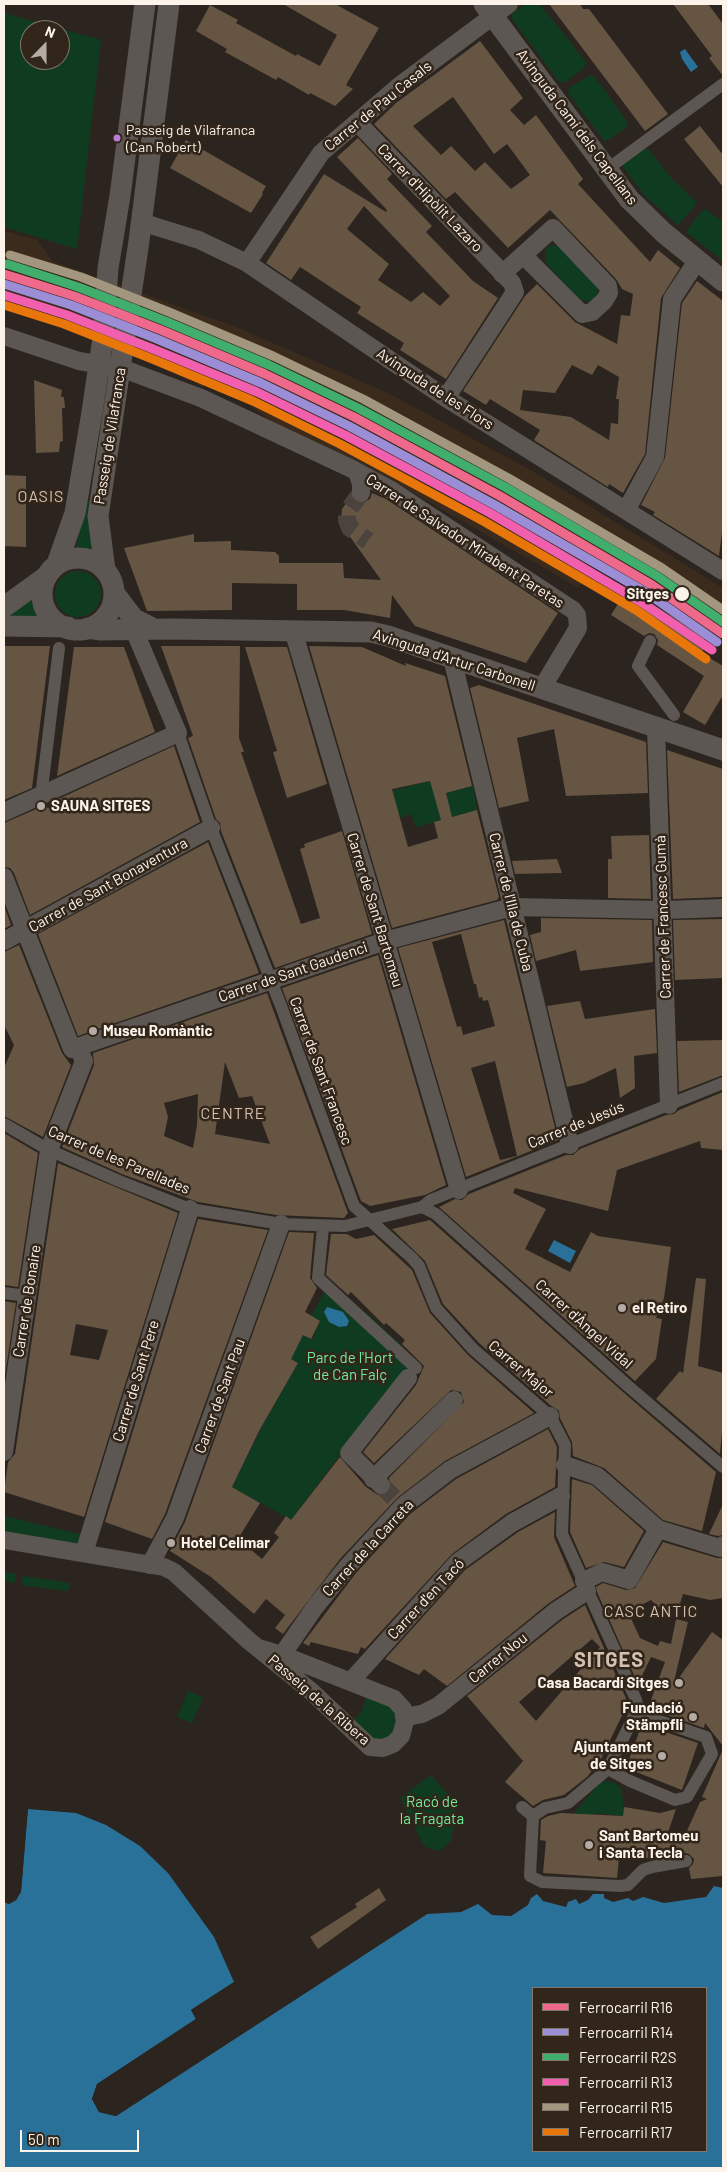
<!DOCTYPE html>
<meta charset="utf-8">
<style>
body{margin:0}
#map{position:relative;width:727px;height:2172px;overflow:hidden;background:#2c251f;font-family:Barlow,sans-serif}
canvas{display:block}
.frame{position:absolute;inset:0;border:5px solid #fcf3eb;pointer-events:none}
.legend{position:absolute;left:532px;top:1987px;width:175px;height:165px;box-sizing:border-box;background:#322519;border:1px solid #83776d;margin:0;padding:6px 9px;list-style:none;font-size:15px;color:#fcf3eb}
.legend li{display:flex;align-items:center;gap:10px;height:25px}
.legend b{width:25px;border:1px solid #83776d}
.north{position:absolute;left:20px;top:20px;width:50px;height:50px;box-sizing:border-box;background:#322519;border:1px solid #83776d;border-radius:50%;rotate:22deg;font-size:14px;font-weight:700;line-height:20px;text-align:center;color:#fcf3eb}
.north::after{content:'';display:block;margin:auto;width:18px;height:22px;background:#b3aba4;clip-path:polygon(50% 0,100% 100%,50% 72%,0 100%)}
.scale{position:absolute;left:20px;top:2130px;width:119px;height:22px;box-sizing:border-box;border:2px solid #fcf3eb;border-top:0;padding-left:6px;font-size:15px;line-height:18px;white-space:nowrap;color:#fcf3eb;-webkit-text-stroke:4px #322519;paint-order:stroke}
</style>
<div id="map">
<canvas width="727" height="2172"></canvas>
<div class="frame"></div>
<ul class="legend">
<li><b style="height:6px;background:#ef698c"></b>Ferrocarril R16</li>
<li><b style="height:6px;background:#9b8ed7"></b>Ferrocarril R14</li>
<li><b style="height:6px;background:#40af6e"></b>Ferrocarril R2S</li>
<li><b style="height:6px;background:#f15fae"></b>Ferrocarril R13</li>
<li><b style="height:6px;background:#a2967e"></b>Ferrocarril R15</li>
<li><b style="height:6px;background:#e8760a"></b>Ferrocarril R17</li>
</ul>
<div class="north">N</div>
<div class="scale">50 m</div>
</div>
<script>
const g = document.querySelector('canvas').getContext('2d');
g.lineJoin = 'round';
function fill(path, color) { g.fillStyle = color; g.fill(path, 'evenodd'); }
const shape = rows => new Path2D(rows.map(r => 'M' + r).join(''));
function stroke(path, color, width, dash) { g.strokeStyle = color; g.lineWidth = width; g.lineCap = dash ? 'butt' : 'round'; g.setLineDash(dash || []); g.stroke(path); }
function drawText(font, color, halo, rows, align = 'center') {
  g.font = font + ' Barlow,sans-serif'; g.lineWidth = 5; g.setLineDash([]); g.textBaseline = 'middle'; g.strokeStyle = halo; g.fillStyle = color; for (const [text, x, y, turn = 0] of rows) {
    g.save(); g.translate(x, y); g.rotate((+turn || 0) * Math.PI / 180); g.textAlign = isNaN(turn) ? turn : align; if (halo) g.strokeText(text, 0, 0); g.fillText(text, 0, 0); g.restore();
  }
}
fill(shape([
 [4,231,37,240,52,261,241,329,390,394,534,472,723,588,723,639,596,559,579,588,375,471,281,428,216,381,202,387,158,352,30,301,4,293]
]), '#3b2b1c');
fill(shape([
 [525,4,540,4,586,62,584,68,565,82,559,82,512,19,512,14],
 [4,13,101,40,77,249,4,227],
 [30,30,60,30,60,60,30,60],
 [590,75,595,77,628,123,627,127,605,142,568,93,569,88],
 [643,148,649,150,673,180,697,202,695,206,678,225,645,196,623,167,623,163],
 [705,209,723,222,723,261,686,232,699,214],
 [558,245,598,287,597,296,594,299,589,302,579,299,545,262,545,250,549,246],
 [87,501,92,502,91,550,76,547],
 '55 594a23 23 0 1 1 46 0a23 23 0 1 1-46 0Z',
 [32,599,39,618,6,618],
 [430,781,436,801,447,798,446,793,473,786,477,810,416,827,411,814,399,818,392,791],
 [325,1291,339,1294,369,1315,401,1345,399,1347,414,1362,352,1439,291,1520,232,1487,264,1423,298,1363,284,1354,289,1345,296,1349,303,1335,312,1340,320,1321,311,1316],
 [4,1516,83,1535,80,1546,4,1532],
 [4,1572,16,1574,15,1583,4,1581],
 [23,1576,70,1583,68,1591,21,1585],
 [188,1691,203,1697,192,1723,177,1717],
 [367,1695,392,1707,397,1717,396,1729,390,1737,374,1742,351,1722,361,1713],
 [431,1775,457,1804,451,1841,441,1850,434,1850,424,1846,400,1798],
 [602,1780,615,1783,621,1788,624,1807,623,1816,594,1813,594,1816,573,1814]
]), '#0f3b21');
fill(shape([
 [685,49,698,67,691,72,682,59,680,52],
 [554,1240,576,1251,570,1263,548,1251],
 [327,1307,343,1312,349,1321,347,1326,339,1327,329,1322,324,1312],
 [28,1809,76,1813,106,1825,140,1846,168,1873,214,1937,234,1982,191,2010,196,2019,97,2084,92,2099,99,2112,116,2116,427,1914,461,1912,478,1904,492,1915,511,1916,528,1905,531,1898,537,1894,543,1901,566,1907,568,1902,576,1899,579,1904,588,1900,593,1894,604,1894,604,1898,613,1902,628,1898,633,1901,643,1897,664,1903,706,1897,714,1886,723,1888,723,2168,4,2168,4,1902,9,1904,16,1900,21,1891],
 [533,1988,706,1988,706,2151,533,2151]
]), '#2a7199');
fill(shape([
 [28,1806,21,1892,16,1900,9,1904,4,1902,4,1900,9,1901,14,1898,19,1891,25,1809],
 [426,1912,427,1914,116,2116,99,2112,92,2099,97,2084,196,2019,191,2010,234,1982,237,1981,236,1985,194,2011,198,2021,99,2086,94,2098,101,2110,115,2113]
]), '#2c251f');
fill(shape([
 [283,4,335,4,379,28,346,85,353,89,335,106,310,93,309,95,278,77,276,80,225,52,227,49,196,31,210,5,238,20,236,23,296,56,297,54,320,66,337,35],
 [549,4,580,4,583,9,589,9,668,114,645,131],
 [673,4,708,4,723,24,723,76,709,58,712,56],
 [480,41,523,98,510,110,524,125,536,115,583,179,578,184,650,262,658,250,680,268,661,298,645,454,623,493,609,484,608,487,534,440,540,430,490,399,486,405,463,391,525,296,537,284,575,322,617,344,621,315,630,316,633,294,622,289,616,279,550,210,508,248,455,192,446,199,374,124,396,103],
 [453,97,494,154,507,144,530,175,511,189,485,162,475,171,451,146,441,155,413,126],
 [572,365,592,375,598,365,619,377,616,399,619,399,618,424,611,423,609,440,571,417,520,410,523,390,555,393],
 [700,126,723,155,723,187,684,139],
 [358,138,392,174,387,179,432,226,426,232,473,281,498,298,446,379,400,350,404,343,357,313,361,307,300,267,291,280,266,263,324,174,386,212,387,210,337,157],
 [364,206,450,296,440,306,423,292,411,302,378,280,389,264,347,229],
 [186,140,266,186,262,193,263,194,251,213,170,168],
 [697,281,723,301,723,524,719,556,653,515,655,512,641,505,665,458,682,303],
 [34,380,62,390,61,397,64,397,65,408,62,408,63,441,60,442,59,452,36,453],
 [4,475,26,476,26,547,4,546],
 [372,493,386,499,558,613,526,663,415,626,392,595,390,618,344,610,297,610,297,584,232,583,232,610,147,611,124,548,194,534,194,542,231,541,231,550,275,552,279,556,279,563,343,563,344,578,381,580,343,527,341,519,342,509,350,498,351,497,355,502,361,504,370,499],
 [628,588,705,638,703,641,707,644,701,653,723,666,723,695,705,725,683,712,704,676,657,645,658,640,654,634,649,633,644,636,611,615],
 [4,646,50,646,32,788,4,800],
 [161,646,240,646,239,738,244,752,241,752,301,924,320,918,300,849,305,847,304,844,342,831,372,934,275,968,221,831,220,823,216,819,188,738,193,736],
 [309,646,362,647,406,666,405,663,445,676,472,786,446,793,452,817,477,810,499,897,497,900,392,928],
 [430,781,441,820,434,822,438,838,408,847,392,789],
 [74,647,124,647,155,732,57,776],
 [245,647,287,647,327,784,287,798,273,752,277,751],
 [479,685,646,742,648,793,566,796,554,729,517,738,529,801,499,808,470,688],
 [174,746,200,822,30,915,14,873,10,868,4,867,4,823,41,807,53,808,54,801],
 [667,750,723,769,723,897,673,899],
 [649,835,651,899,608,898,608,859,612,859,611,836],
 [208,842,259,973,78,1036,38,934],
 [557,859,562,873,515,874,512,861],
 [4,905,11,925,4,929],
 [541,918,652,920,653,962,580,971,576,950,536,961,530,935,541,932],
 [723,919,723,978,675,980,673,920],
 [504,920,558,1140,466,1177,398,948],
 [461,934,474,984,476,984,479,998,482,997,483,1001,488,1000,495,1026,463,1035,461,1026,457,1027,432,942],
 [495,1061,517,1156,500,1160,471,1068],
 [19,945,62,1053,71,1065,43,1137,4,1116,4,1068,14,1045,4,1025,4,952],
 [378,955,446,1185,425,1195,370,1206,361,1201,282,988],
 [267,993,348,1213,344,1218,276,1215,198,1202,122,1174,62,1147,94,1065,93,1053],
 [225,1062,239,1098,252,1096,270,1144,215,1134],
 [198,1094,197,1125,193,1148,164,1136,168,1117,164,1103],
 [580,1001,585,1019,655,1009,657,1053,634,1056,635,1088,620,1098,616,1068,584,1083,567,1087,547,1006],
 [723,1040,723,1075,679,1092,677,1041],
 [723,1092,723,1150,701,1148,700,1141,617,1170,608,1211,515,1188,513,1193,546,1209,525,1249,570,1272,591,1232,598,1236,671,1247,664,1298,656,1318,662,1319,656,1359,635,1381,439,1207,455,1199,462,1200,469,1194,566,1155,573,1155,580,1149,666,1115,674,1114,679,1110],
 [4,1133,38,1153,18,1287,4,1285],
 [58,1163,178,1213,84,1517,4,1492,8,1462,15,1454],
 [76,1324,108,1330,99,1360,70,1355],
 [198,1219,268,1230,165,1514,152,1539,105,1522],
 [430,1220,623,1392,716,1472,702,1531,663,1520,604,1468,573,1456,572,1442,560,1418,559,1411,550,1405,479,1343,443,1304,425,1261,392,1229],
 [289,1232,314,1233,310,1278,317,1288,305,1312,320,1321,311,1339,303,1335,291,1359,298,1363,259,1431,232,1487,260,1503,238,1539,262,1559,279,1537,274,1533,286,1516,291,1520,340,1457,366,1487,378,1495,384,1495,391,1488,389,1478,464,1402,461,1392,451,1390,374,1463,363,1452,416,1385,424,1366,402,1344,405,1340,386,1323,384,1325,351,1292,348,1295,326,1275,331,1234,347,1234,356,1239,374,1235,412,1270,430,1313,468,1355,534,1413,445,1461,397,1498,340,1559,283,1634,275,1628,285,1615,266,1599,254,1614,211,1577,170,1551,185,1522],
 [696,1278,706,1279,698,1366,723,1373,723,1420,720,1454,656,1399,680,1371,683,1373],
 [4,1301,16,1303,4,1382],
 [548,1429,557,1447,555,1487,506,1514,452,1554,365,1649,361,1647,358,1654,311,1642,309,1646,303,1643,356,1573,410,1514,456,1479],
 [572,1479,592,1485,644,1531,624,1567,604,1562,586,1568,570,1532],
 [723,1504,723,1535,718,1536,709,1534],
 [555,1512,554,1537,575,1586,549,1603,447,1686,424,1669,419,1675,385,1659,465,1570,518,1532],
 [663,1542,717,1558,723,1558,723,1598,710,1600,683,1594,680,1604,658,1607,651,1600,628,1612,640,1638,658,1646,660,1641,671,1644,676,1619,688,1622,673,1686,712,1632,723,1640,723,1746,705,1723,704,1728,648,1708,665,1662,651,1657,638,1684,597,1592,596,1587,603,1583,626,1590,635,1588],
 [585,1605,628,1703,601,1759,587,1777,564,1795,543,1800,533,1806,505,1782,523,1761,467,1696,562,1620],
 [592,1639,600,1647,536,1721,519,1702],
 [642,1724,698,1743,682,1790,626,1768],
 [723,1749,723,1876,691,1879,689,1868,693,1864,694,1859,689,1854,685,1853,654,1858,619,1858,617,1878,543,1873,546,1841,540,1840,541,1820,548,1816,561,1813,623,1816,624,1807,660,1813,676,1809,666,1838,681,1844,700,1802,707,1799,702,1797],
 [379,1888,386,1900,318,1949,310,1937,357,1907,355,1904]
]), '#655542');
stroke(shape([
 [361,493,347,512,347,520,350,528,368,541],
 [381,1485,399,1503]
]), '#4b443e', 18, [18, 9]);
stroke(shape([
 [606,170,723,84],
 [650,641,638,666,674,715],
 [178,733,211,828,281,1006,354,1206,412,1258,419,1266,436,1308,473,1349,550,1416,565,1445,562,1534,617,1655,636,1700,639,1714],
 [41,797,59,648],
 [4,1124,49,1150,119,1181,190,1209,281,1224,345,1226,422,1207,431,1200,723,1083],
 [422,1207,436,1214,628,1386,723,1467],
 [323,1227,318,1278,416,1368],
 [4,1293,27,1296],
 [522,1807,533,1816,530,1876,542,1882,620,1886,628,1885,643,1870,652,1867,686,1861],
 [533,1816,545,1808,568,1803,608,1769,635,1714,639,1714,706,1737,712,1754,687,1797,675,1800,630,1781,608,1769]
]), '#5c5752', 12);
stroke(shape([
 [357,122,512,283,515,292,446,398],
 [141,222,199,240,247,263,446,398,723,571],
 [247,263,321,153,399,86,509,4],
 [502,274,553,228,608,286,609,293,604,301,592,312,582,314,524,256],
 [4,336,79,361,121,368,201,398,350,468,391,490,573,610,577,615,578,628,542,688],
 [357,472,361,484,361,493],
 [627,509,655,457,672,299,697,261],
 [293,630,459,1190],
 [452,658,570,1145],
 [656,728,669,1105],
 [4,812,178,733,134,630],
 [4,877,72,1049,385,941,512,907,664,910,723,908],
 [4,941,211,828],
 [4,1452,49,1150,84,1061,78,1048],
 [565,1465,597,1476,658,1529,720,1548,723,1545],
 [373,1479,454,1400],
 [381,1485,349,1453,408,1378],
 [4,1540,164,1567,174,1572,248,1640,312,1692,370,1747,383,1748,393,1744,401,1736,405,1721,403,1709,394,1699,282,1655,259,1648],
 [84,1553,190,1209],
 [150,1565,175,1518,281,1224],
 [584,1581,602,1572,629,1580,658,1529],
 [282,1655,315,1607,348,1566,403,1506,450,1470,550,1416],
 [351,1681,458,1562,512,1523,561,1496],
 [404,1717,422,1714,438,1706,556,1611,587,1591]
]), '#5c5752', 18);
stroke(shape([
 [484,4,629,199,664,233,723,281],
 '42 594a36 36 0 1 1 72 0a36 36 0 1 1-72 0Z',
 [57,564,75,513,92,412,103,338,108,268,120,196,145,4],
 [105,570,98,516,139,241,169,4],
 [115,594,134,619,154,629],
 [4,607,47,576],
 [4,626,68,627],
 [88,628,101,630,172,629,371,632,388,636,723,750]
]), '#5c5752', 21);
stroke(shape([
 [4,274,74,296,161,330,265,374,354,417,500,496,652,585,723,634]
]), '#ef698c', 9);
stroke(shape([
 [4,284,71,305,157,339,261,383,349,426,495,505,647,593,717,642]
]), '#9b8ed7', 9);
stroke(shape([
 [7,264,78,287,165,321,269,365,358,408,505,487,657,576,723,622]
]), '#40af6e', 9);
stroke(shape([
 [4,295,67,315,153,349,257,392,345,435,490,513,641,602,712,650]
]), '#f15fae', 9);
stroke(shape([
 [10,255,81,277,169,312,273,356,363,399,510,479,662,568,723,610]
]), '#a2967e', 9);
stroke(shape([
 [4,305,64,324,150,358,253,401,340,444,485,522,636,610,706,659]
]), '#e8760a', 9);
for (const [x, y, r, color] of [
 [117,138,4.5,"#bd7bd9"],
 [682,594,8,"#fcf3eb"],
 [41,806,5,"#b3aba4"],
 [93,1031,5,"#b3aba4"],
 [622,1308,5,"#b3aba4"],
 [171,1543,5,"#b3aba4"],
 [679,1683,5,"#b3aba4"],
 [693,1717,5,"#b3aba4"],
 [662,1756,5,"#b3aba4"],
 [589,1845,5,"#b3aba4"]
]) { const dot = new Path2D(); dot.arc(x, y, r, 0, 2 * Math.PI); g.fillStyle = color; g.fill(dot); stroke(dot, '#322519', 2); }
drawText('14px', '#fcf3eb', '#322519', [
 ["Passeig de Vilafranca",126,130],
 ["(Can Robert)",126,147]
], 'left');
drawText('15px', '#fcf3eb', '#322519', [
 ["Carrer de Pau Casals",378,106,-39],
 ["Avinguda Camí dels Capellans",577,127,53],
 ["Carrer d'Hipòlit Lazaro",430,198,46],
 ["Avinguda de les Flors",435,389,33],
 ["Passeig de Vilafranca",110,436,-81],
 ["Carrer de Salvador Mirabent Paretas",465,541,33],
 ["Avinguda d'Artur Carbonell",454,660,18],
 ["Carrer de Sant Bonaventura",108,885,-29],
 ["Carrer de l'Illa de Cuba",511,902,76],
 ["Carrer de Sant Bartomeu",375,910,73],
 ["Carrer de Francesc Gumà",663,917,-92],
 ["Carrer de Sant Gaudenci",293,972,-19],
 ["Carrer de Sant Francesc",321,1071,70],
 ["Carrer de Jesús",576,1125,-22],
 ["Carrer de les Parellades",119,1160,23],
 ["Carrer de Bonaire",27,1301,-81],
 ["Carrer d'Àngel Vidal",584,1324,42],
 ["Carrer Major",521,1369,40],
 ["Carrer de Sant Pere",136,1381,-73],
 ["Carrer de Sant Pau",220,1396,-70],
 ["Carrer de la Carreta",368,1548,-47],
 ["Carrer d'en Tacó",426,1599,-47],
 ["Carrer Nou",498,1658,-39],
 ["Passeig de la Ribera",319,1700,41]
]);
drawText('bold 15px', '#fcf3eb', '#322519', [
 ["Sitges",669,594]
], 'right');
drawText('bold 15px', '#fcf3eb', '#322519', [
 ["SAUNA SITGES",51,806],
 ["Museu Romàntic",103,1031],
 ["el Retiro",632,1308],
 ["Hotel Celimar",181,1543],
 ["Casa Bacardí Sitges",669,1683,"right"],
 ["Fundació",683,1708,"right"],
 ["Stämpfli",683,1725,"right"],
 ["Ajuntament",652,1747,"right"],
 ["de Sitges",652,1764,"right"],
 ["Sant Bartomeu",599,1836],
 ["i Santa Tecla",599,1853]
], 'left');
drawText('15px', '#70eb9d', '#322519', [
 ["Parc de l'Hort",350,1358],
 ["de Can Falç",350,1375],
 ["Racó de",432,1802],
 ["la Fragata",432,1819]
]);
g.letterSpacing = '1px';
drawText('16px', '#d3c2b3', '#322519', [
 ["OASIS",41,497],
 ["CENTRE",233,1114],
 ["CASC ANTIC",651,1612]
]);
g.letterSpacing = '0px';
g.letterSpacing = '1px';
drawText('bold 20px', '#d3c2b3', '#322519', [
 ["SITGES",609,1660]
]);
g.letterSpacing = '0px';
</script>
